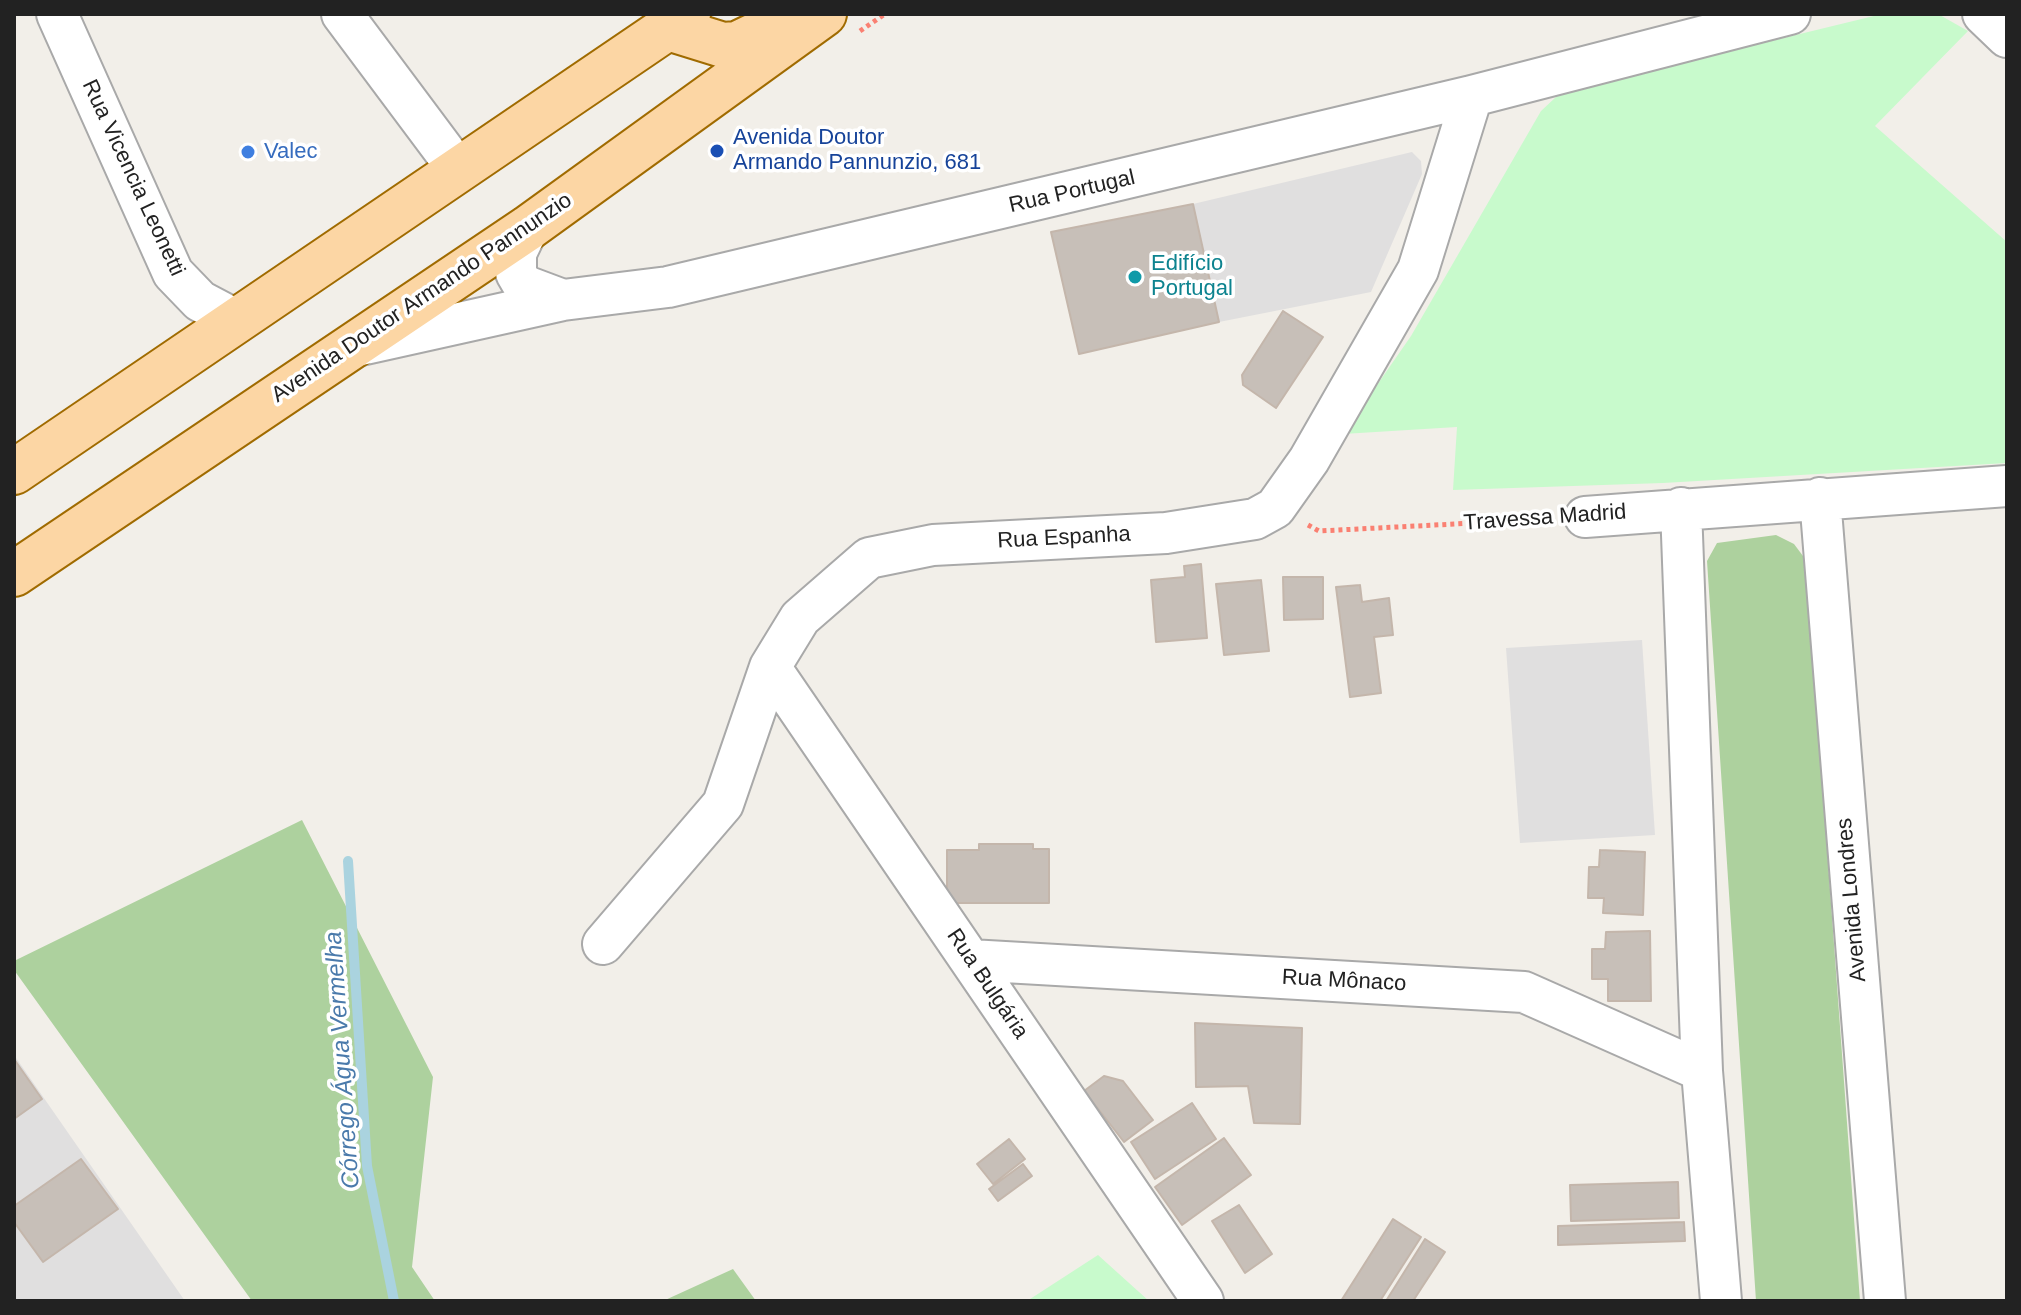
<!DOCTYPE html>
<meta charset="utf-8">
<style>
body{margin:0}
#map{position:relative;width:2021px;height:1315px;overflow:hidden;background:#f2efe9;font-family:Arial,sans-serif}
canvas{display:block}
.frame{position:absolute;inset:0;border:16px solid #222;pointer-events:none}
</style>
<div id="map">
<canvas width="2021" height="1315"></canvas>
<div class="frame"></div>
</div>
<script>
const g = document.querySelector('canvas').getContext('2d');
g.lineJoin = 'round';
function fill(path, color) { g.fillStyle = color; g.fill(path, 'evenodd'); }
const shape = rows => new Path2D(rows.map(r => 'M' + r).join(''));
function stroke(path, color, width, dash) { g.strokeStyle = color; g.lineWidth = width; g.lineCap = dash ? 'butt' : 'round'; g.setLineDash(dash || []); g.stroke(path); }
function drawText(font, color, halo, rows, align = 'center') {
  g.font = font + ' Arial,sans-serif'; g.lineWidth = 7; g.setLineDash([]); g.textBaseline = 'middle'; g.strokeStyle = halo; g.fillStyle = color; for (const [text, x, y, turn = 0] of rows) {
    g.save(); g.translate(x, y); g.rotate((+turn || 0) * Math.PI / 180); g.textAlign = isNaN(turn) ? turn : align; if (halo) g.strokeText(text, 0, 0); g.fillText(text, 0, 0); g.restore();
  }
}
fill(shape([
 [1412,152,1421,161,1422,174,1371,292,1219,322,1193,204],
 [1642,640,1655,835,1520,843,1506,648],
 [14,1055,185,1301,14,1301]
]), '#e0dfdf');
fill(shape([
 [1776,535,1794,544,1806,560,1860,1301,1756,1301,1707,561,1717,543],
 [302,820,433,1077,412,1267,435,1301,252,1301,14,970,14,961],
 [733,1269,756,1301,663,1301]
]), '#add19e');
fill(shape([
 [1882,14,1938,14,1968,31,1875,126,2007,242,2007,463,1663,483,1453,490,1457,427,1343,434,1411,336,1541,111,1556,97,1574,89],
 [1098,1255,1149,1301,1027,1301]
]), '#c8facc');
stroke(shape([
 [348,861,367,1166,394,1301]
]), '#aad3df', 10);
const building = shape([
 [1193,204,1219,322,1079,354,1051,232,1193,204],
 [1283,311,1323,337,1276,408,1243,385,1242,375,1283,311],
 [1201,564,1207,638,1156,642,1151,580,1185,577,1184,566,1201,564],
 [1283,577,1323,577,1323,619,1284,620,1283,577],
 [1261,580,1269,651,1224,655,1216,584,1261,580],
 [1360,585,1362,602,1389,598,1393,635,1374,637,1381,693,1350,697,1336,587,1360,585],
 [979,844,1033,844,1033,849,1049,849,1049,903,947,903,947,850,979,850,979,844],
 [1600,850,1645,852,1643,915,1603,913,1604,898,1588,898,1589,867,1599,867,1600,850],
 [1650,931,1651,1001,1608,1001,1608,979,1592,979,1592,949,1605,949,1606,932,1650,931],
 [1195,1023,1302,1028,1300,1124,1254,1123,1248,1086,1196,1087,1195,1023],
 [14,1059,42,1099,14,1119,14,1059],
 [1104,1076,1123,1081,1153,1120,1124,1142,1084,1091,1104,1076],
 [1192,1103,1216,1139,1155,1179,1131,1142,1192,1103],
 [1224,1138,1251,1175,1182,1225,1155,1187,1224,1138],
 [1009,1139,1025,1159,993,1184,977,1164,1009,1139],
 [81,1159,118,1209,43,1262,14,1222,14,1206,81,1159],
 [1023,1164,1032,1176,998,1201,989,1189,1023,1164],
 [1678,1182,1679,1218,1571,1221,1570,1185,1678,1182],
 [1239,1205,1272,1254,1245,1273,1212,1221,1239,1205],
 [1393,1219,1421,1237,1380,1301,1341,1301,1393,1219],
 [1684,1222,1685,1241,1558,1245,1558,1226,1684,1222],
 [1425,1239,1445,1252,1413,1301,1386,1301,1425,1239]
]);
fill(building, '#c7bfb8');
stroke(building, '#c4b6ab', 2);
const minor = shape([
 [57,14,173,273,200,301,236,320],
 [342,14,457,168],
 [1983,14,2007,37],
 [528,228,516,253,516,273,523,285,563,300],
 [356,346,563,300,668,287,1472,96,1790,14],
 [1820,498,1885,1301],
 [1681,508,1702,1071,1721,1301],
 [1585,517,2007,486],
 [770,667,1203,1301],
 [603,944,723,804,770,667,800,618,869,558,933,545,1166,533,1255,519,1275,508,1309,460,1418,270,1472,96],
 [970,960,1524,992,1702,1071]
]);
const major = shape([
 [665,27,723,45,737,44,783,22],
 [14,472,688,14],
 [14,574,528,228,824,14]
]);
stroke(minor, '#a9a9a9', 44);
stroke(major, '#a06b00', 48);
stroke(shape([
 [860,31,885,14],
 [1308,525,1319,531,1552,519]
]), '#fa8072', 5, [4, 4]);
stroke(minor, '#fff', 40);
stroke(major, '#fcd6a4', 44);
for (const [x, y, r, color] of [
 [717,151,8,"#1a4fb4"],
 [248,152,8,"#3f7fe0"],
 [1135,277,8,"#0f9aa8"]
]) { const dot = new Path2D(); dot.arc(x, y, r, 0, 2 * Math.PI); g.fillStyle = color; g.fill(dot); stroke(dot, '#fff', 3); }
drawText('22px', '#164399', '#fff', [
 ["Avenida Doutor",733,138],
 ["Armando Pannunzio, 681",733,163]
], 'left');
drawText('22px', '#366cbe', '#fff', [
 ["Valec",264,152]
], 'left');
drawText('22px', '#222', '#fff', [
 ["Rua Vicencia Leonetti",133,178,65],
 ["Rua Portugal",1072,192,-13],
 ["Avenida Doutor Armando Pannunzio",422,298,-34],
 ["Travessa Madrid",1545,518,-4],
 ["Rua Espanha",1064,538,-3],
 ["Avenida Londres",1852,900,-95],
 ["Rua Mônaco",1344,981,3],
 ["Rua Bulgária",987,984,56]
]);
drawText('22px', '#0d838f', '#fff', [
 ["Edifício",1151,264],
 ["Portugal",1151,289]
], 'left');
drawText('italic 24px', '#4a7aab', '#fff', [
 ["Córrego Água Vermelha",343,1060,-94]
]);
</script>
